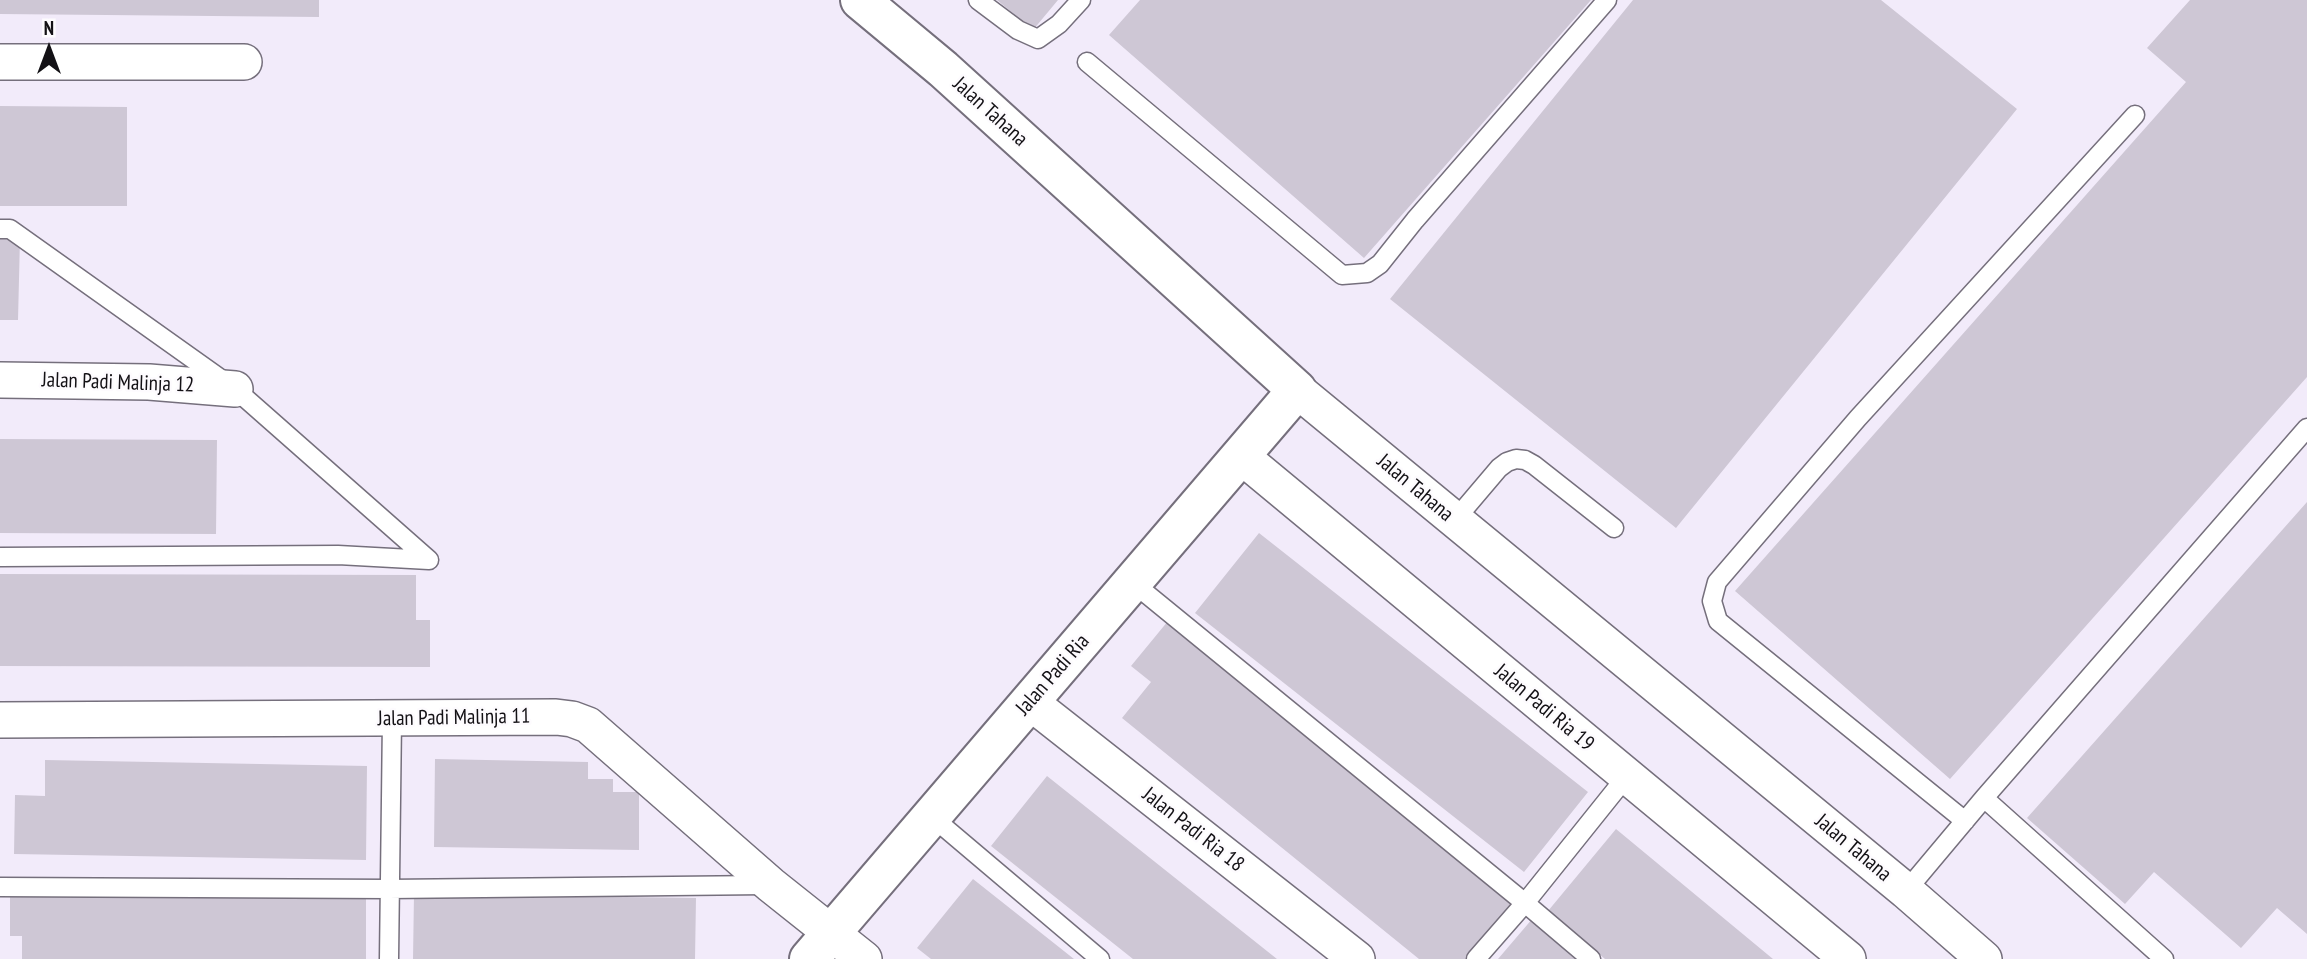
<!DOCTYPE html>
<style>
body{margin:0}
#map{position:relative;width:2307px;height:959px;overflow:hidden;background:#f2ebfa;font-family:"PT Sans Narrow",sans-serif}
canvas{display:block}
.north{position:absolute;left:14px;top:14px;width:70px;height:70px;-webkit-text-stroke:5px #fdfbfe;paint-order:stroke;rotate:0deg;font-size:19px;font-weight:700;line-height:28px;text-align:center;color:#131115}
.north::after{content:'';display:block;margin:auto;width:24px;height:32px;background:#131115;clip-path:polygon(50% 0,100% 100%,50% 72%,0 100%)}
</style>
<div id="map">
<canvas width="2307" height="959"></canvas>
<div class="north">N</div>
</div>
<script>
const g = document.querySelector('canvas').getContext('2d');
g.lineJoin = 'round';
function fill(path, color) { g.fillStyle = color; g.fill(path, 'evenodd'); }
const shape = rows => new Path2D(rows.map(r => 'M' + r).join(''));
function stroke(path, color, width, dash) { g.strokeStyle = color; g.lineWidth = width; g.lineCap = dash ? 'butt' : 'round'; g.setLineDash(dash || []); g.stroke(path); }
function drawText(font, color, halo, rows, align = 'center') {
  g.font = font + ' "PT Sans Narrow",sans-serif'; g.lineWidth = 5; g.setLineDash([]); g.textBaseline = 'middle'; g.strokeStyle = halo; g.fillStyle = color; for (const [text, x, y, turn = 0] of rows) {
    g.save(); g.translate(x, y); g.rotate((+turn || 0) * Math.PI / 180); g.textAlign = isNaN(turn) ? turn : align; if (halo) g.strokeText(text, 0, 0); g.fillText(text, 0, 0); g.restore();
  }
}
fill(shape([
 [0,0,319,0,319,17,0,14],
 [997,0,1058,0,1033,30],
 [1140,0,1591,0,1364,258,1109,35],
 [1633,0,1881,0,2017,109,1676,528,1390,299],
 [2190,0,2307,0,2307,377,1950,779,1735,591,2186,82,2147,48],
 [0,106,127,107,127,206,0,206],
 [0,238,20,238,18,320,0,320],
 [0,439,217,440,216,534,0,533],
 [2307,502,2307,934,2277,908,2241,948,2154,872,2125,904,2027,818],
 [1259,533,1588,792,1524,872,1195,613],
 [0,574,416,575,416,620,430,620,430,667,0,666],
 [1168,621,1516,903,1470,959,1419,959,1122,718,1151,682,1131,666],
 [435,759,588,762,588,779,613,779,613,792,639,792,639,850,434,847],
 [45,760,367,766,366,860,14,854,15,795,45,796],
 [1047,776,1277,959,1133,959,991,846],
 [1616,829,1773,959,1605,959,1548,911],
 [973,879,1074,959,931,959,917,948],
 [414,894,696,898,695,959,413,959],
 [10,895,366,898,366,959,22,959,22,936,10,936],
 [1533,918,1582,959,1498,959]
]), '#cec7d5');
const service = shape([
 [978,0,1018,30,1038,39,1059,24,1081,0],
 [1087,62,1342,275,1367,273,1380,264,1415,220,1607,0],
 [0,229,10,229,235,389,429,560],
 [1454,521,1499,468,1507,462,1516,459,1525,460,1534,465,1614,528],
 [0,557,338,555,429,560],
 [1132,582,1525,903,1591,959],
 [1984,798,2164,959],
 [931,816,1100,959],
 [1965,821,1718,621,1712,601,1717,582,1858,418,2135,115],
 [0,887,389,889,766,885],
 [1906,891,1984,798,2307,428],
 [389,959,392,719],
 [1476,959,1525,903,1626,777]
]);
const minor = shape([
 [0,62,244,62],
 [0,380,149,382,235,389],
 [1297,390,1906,891,1984,959],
 [1241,456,1848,959],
 [1030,702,1357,959],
 [0,720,556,717,572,719,588,725,771,885,864,959]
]);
const tertiary = shape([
 [809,959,1297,390,943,69,860,0]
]);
stroke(service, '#756f7c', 21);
stroke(minor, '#756f7c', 38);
stroke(tertiary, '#756f7c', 42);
stroke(service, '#fff', 18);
stroke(minor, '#fff', 35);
stroke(tertiary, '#fff', 38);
drawText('21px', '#131115', '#fdfbfe', [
 ["Jalan Tahana",990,112,42],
 ["Jalan Padi Malinja 12",118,383,2],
 ["Jalan Tahana",1415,488,40],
 ["Jalan Padi Ria",1053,675,-49],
 ["Jalan Padi Ria 19",1544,708,40],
 ["Jalan Padi Malinja 11",454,718,-1],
 ["Jalan Padi Ria 18",1193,830,38],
 ["Jalan Tahana",1853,848,40]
]);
</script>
